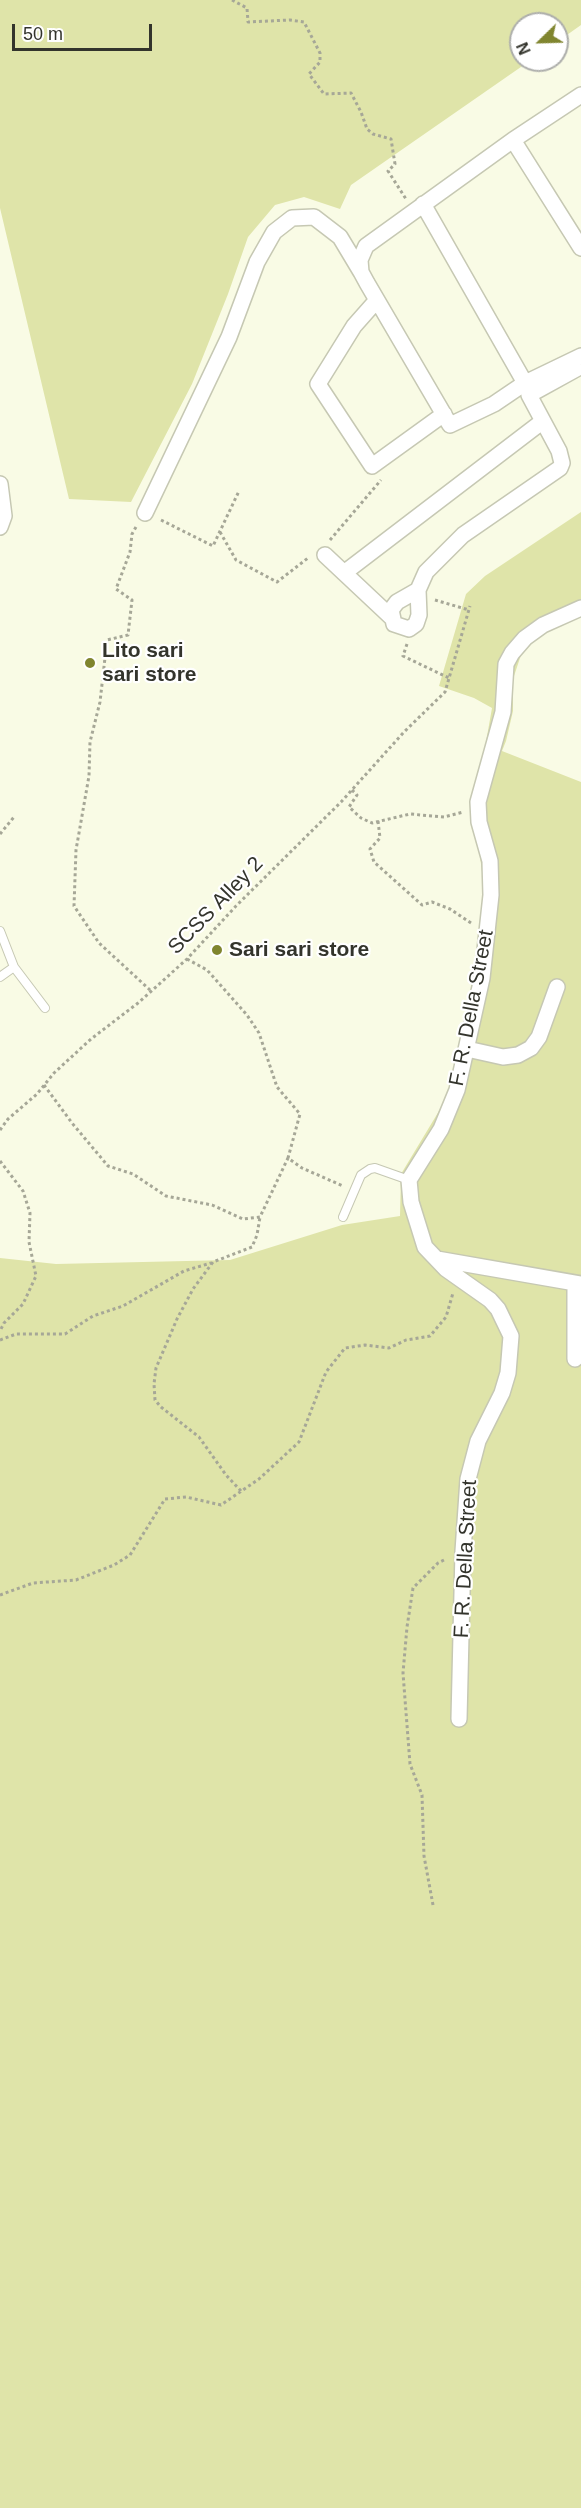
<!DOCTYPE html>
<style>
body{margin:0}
#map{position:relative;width:581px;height:2508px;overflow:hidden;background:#f9fbe5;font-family:Helvetica,sans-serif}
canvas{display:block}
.north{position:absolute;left:509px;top:12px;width:60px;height:60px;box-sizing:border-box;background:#fff;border:2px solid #adaeab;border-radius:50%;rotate:247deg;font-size:16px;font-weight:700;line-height:24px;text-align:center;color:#33342c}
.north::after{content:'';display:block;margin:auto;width:21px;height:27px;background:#80852f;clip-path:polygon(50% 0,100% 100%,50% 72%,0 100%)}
.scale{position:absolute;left:12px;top:24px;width:140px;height:27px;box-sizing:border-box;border:3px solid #33342c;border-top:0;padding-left:8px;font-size:18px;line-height:21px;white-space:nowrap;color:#33342c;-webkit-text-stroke:4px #fff;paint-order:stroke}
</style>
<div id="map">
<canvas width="581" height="2508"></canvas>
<div class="north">N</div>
<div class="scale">50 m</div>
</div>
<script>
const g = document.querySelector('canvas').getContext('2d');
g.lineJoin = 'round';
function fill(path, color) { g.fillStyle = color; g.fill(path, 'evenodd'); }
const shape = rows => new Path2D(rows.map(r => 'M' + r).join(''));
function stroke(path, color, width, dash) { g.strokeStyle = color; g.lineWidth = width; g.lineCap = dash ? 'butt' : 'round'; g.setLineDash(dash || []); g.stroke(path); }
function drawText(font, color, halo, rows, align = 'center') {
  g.font = font + ' Helvetica,sans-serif'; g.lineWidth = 4.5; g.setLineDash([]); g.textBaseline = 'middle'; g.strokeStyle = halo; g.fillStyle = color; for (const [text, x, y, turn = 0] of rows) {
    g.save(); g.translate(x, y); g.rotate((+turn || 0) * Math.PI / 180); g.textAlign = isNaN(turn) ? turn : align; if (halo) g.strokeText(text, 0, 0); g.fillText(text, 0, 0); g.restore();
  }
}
fill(shape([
 [0,0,581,0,581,25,557,42,557,24,521,24,521,60,531,60,351,185,340,209,304,197,275,205,248,237,228,294,192,384,131,502,69,499,0,208],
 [581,512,581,614,534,639,522,652,513,679,513,711,506,741,502,751,581,782,581,2508,0,2508,0,1258,56,1264,230,1260,342,1225,400,1216,401,1174,439,1111,453,1084,463,1047,482,920,482,872,477,833,480,776,492,708,474,698,439,686,466,594,485,576]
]), '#dfe4a9');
const service = shape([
 [0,931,14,967,45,1008],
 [0,977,14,967],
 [343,1217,361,1175,370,1169,375,1168,409,1180]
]);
const minor = shape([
 [581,95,513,140,366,246,360,260,361,272,367,283,450,425,494,404,525,383,581,356],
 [513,140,581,248],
 [423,204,525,383],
 [377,300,354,326,318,384,372,466,444,414],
 [0,484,4,516,0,527],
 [145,513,229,337,257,262,274,232,292,218,314,217,340,237,361,272],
 [325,555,391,617],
 [344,573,543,421],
 [418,590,397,602,391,610,394,624,409,629,416,624,419,615,418,590,426,572,463,535,560,468,562,463,559,451,529,395,578,368],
 [467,1049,503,1057,518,1055,531,1048,539,1037,557,987],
 [437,1259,581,1284],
 [575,1359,575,1283],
 [459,1719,463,1551,468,1479,478,1441,502,1393,508,1373,511,1336,498,1309,490,1300,446,1269,425,1247,411,1202,409,1180,441,1129,457,1090,482,978,491,895,490,861,479,822,478,802,503,712,506,664,512,653,525,638,543,625,581,608]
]);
stroke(service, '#c6c8b3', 10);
stroke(minor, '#c6c8b3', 18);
stroke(shape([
 [232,0,247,8,248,22,290,20,304,22,320,53,320,62,309,74,324,94,351,93,361,112,367,129,373,134,391,139,395,164,388,171,406,199],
 [161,520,213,546,239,491],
 [136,527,132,534,130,552,116,589,132,600,128,635,107,640,100,702,90,742,89,776,76,850,74,906,99,943,150,990],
 [220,532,236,560,277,582,308,558],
 [330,540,381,480],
 [435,600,469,610],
 [407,644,403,656,449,678],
 [352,790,357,795,349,807,361,818,372,823,410,814,444,817,463,812],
 [378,821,380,838,370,849,374,862,422,905,432,902,450,909,471,923],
 [0,834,14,817],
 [187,959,207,970,247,1015,259,1033,277,1087,300,1114,288,1158,302,1168,343,1186],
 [44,1085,72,1123,108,1166,133,1174,166,1196,212,1205,243,1219,260,1217,288,1158],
 [0,1130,8,1119,37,1094,54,1073,91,1039,138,1003,187,959,236,906,341,802,404,732,445,692,470,606],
 [0,1161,23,1191,30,1213,29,1242,36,1276,23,1304,4,1323,0,1331],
 [0,1340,16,1334,65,1334,93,1316,123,1306,184,1271,211,1263],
 [241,1491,226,1475,199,1437,161,1407,155,1400,154,1384,156,1368,177,1319,193,1289,213,1262,252,1247,257,1235,260,1217],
 [0,1595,33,1583,76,1580,114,1565,130,1555,165,1499,186,1497,221,1505,259,1479,299,1442,326,1372,345,1348,365,1345,389,1348,406,1340,430,1336,446,1317,453,1293],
 [433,1905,424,1856,422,1795,410,1764,403,1673,407,1627,413,1588,438,1563,446,1559]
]), '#a6a797', 3, [3, 3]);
stroke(service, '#fff', 8);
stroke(minor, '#fff', 15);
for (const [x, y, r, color] of [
 [90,663,6,"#80852f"],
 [217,950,6,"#80852f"]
]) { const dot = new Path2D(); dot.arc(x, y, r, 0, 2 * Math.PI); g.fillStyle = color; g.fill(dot); stroke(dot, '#fff', 2); }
drawText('bold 21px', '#33342c', '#fff', [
 ["Lito sari",102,651],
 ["sari store",102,675],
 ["Sari sari store",229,950]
], 'left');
drawText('21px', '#33342c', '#fff', [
 ["SCSS Alley 2",216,906,-46],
 ["F. R. Della Street",472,1008,-79],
 ["F. R. Della Street",466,1559,-87]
]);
</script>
